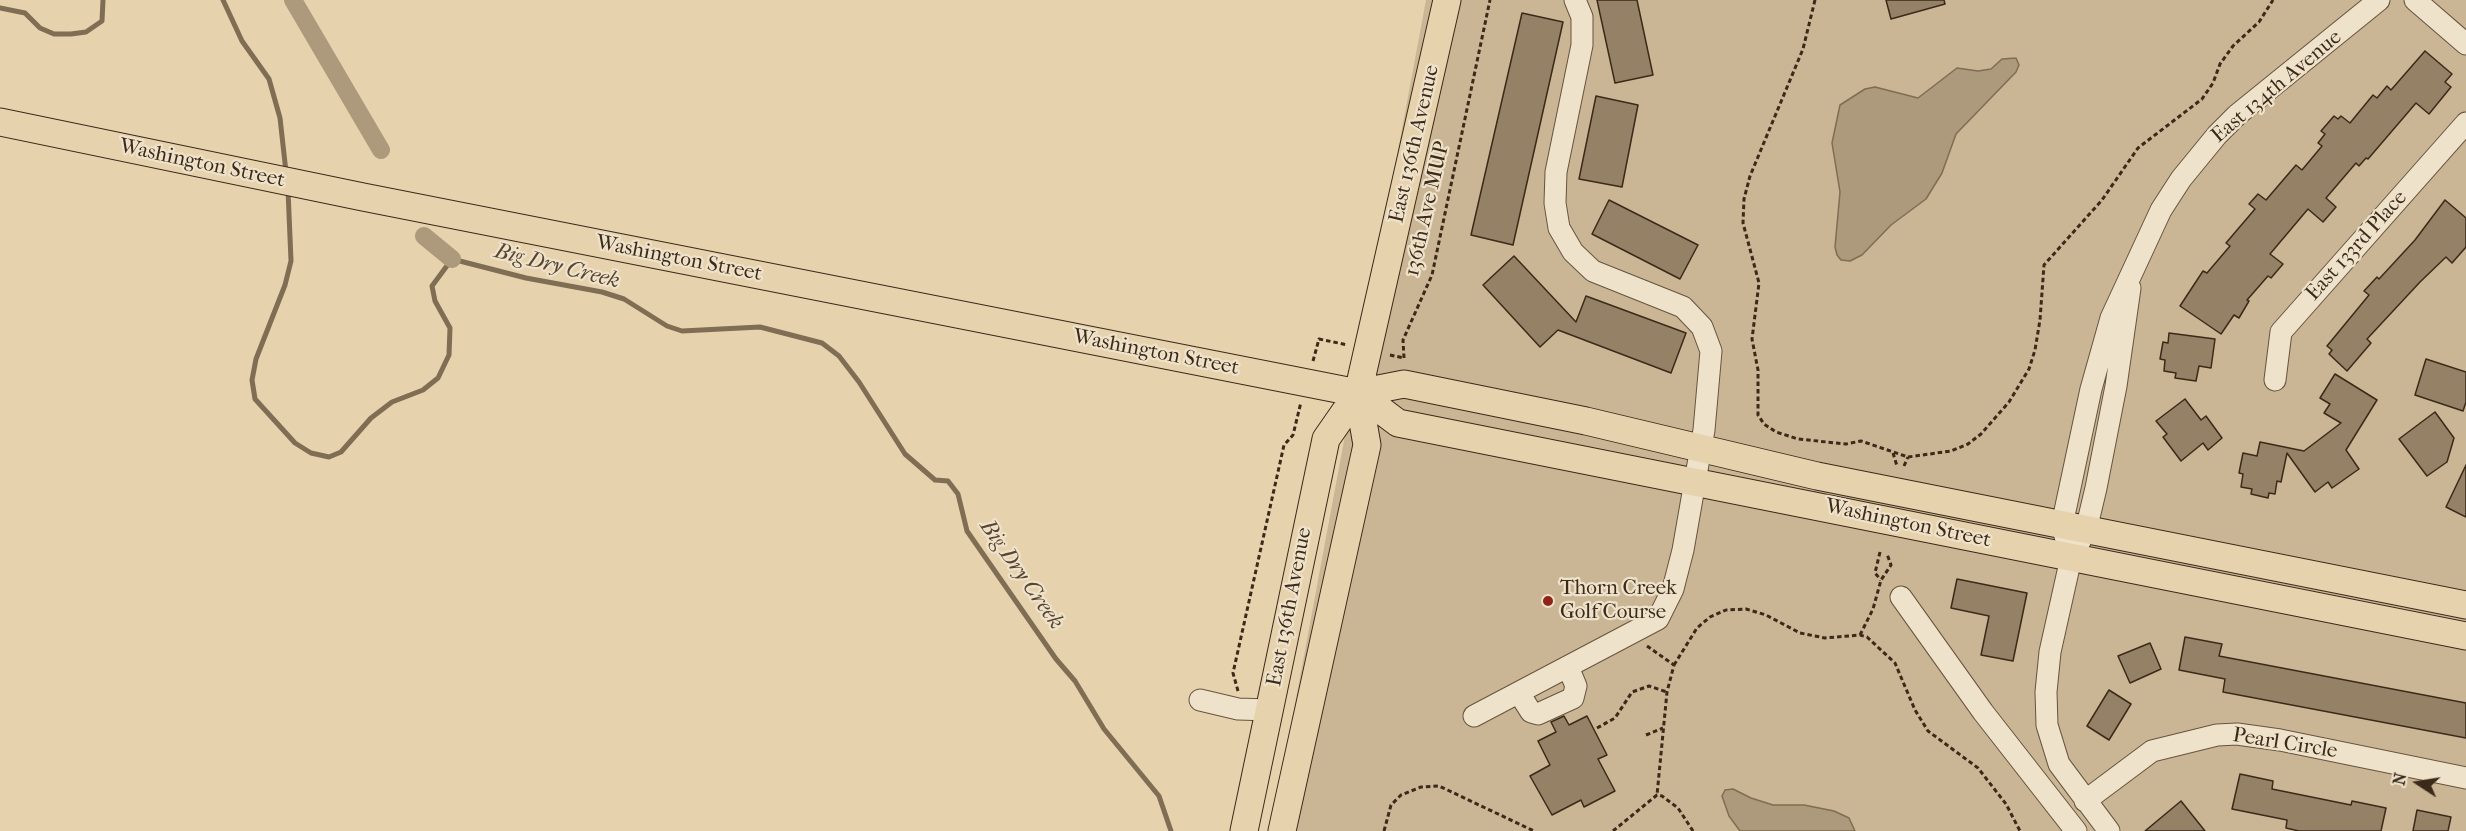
<!DOCTYPE html>
<style>
body{margin:0}
#map{position:relative;width:2466px;height:831px;overflow:hidden;background:#e7d2ae;font-family:"IM FELL French Canon",serif}
canvas{display:block}
.north{position:absolute;left:2388px;top:753px;width:60px;height:60px;-webkit-text-stroke:4px #efe2ca;paint-order:stroke;rotate:282deg;font-size:16px;font-weight:700;line-height:24px;text-align:center;color:#3b2a19}
.north::after{content:'';display:block;margin:auto;width:21px;height:27px;background:#3b2a19;clip-path:polygon(50% 0,100% 100%,50% 72%,0 100%)}
</style>
<div id="map">
<canvas width="2466" height="831"></canvas>
<div class="north">N</div>
</div>
<script>
const g = document.querySelector('canvas').getContext('2d');
g.lineJoin = 'round';
function fill(path, color) { g.fillStyle = color; g.fill(path, 'evenodd'); }
const shape = rows => new Path2D(rows.map(r => 'M' + r).join(''));
function stroke(path, color, width, dash) { g.strokeStyle = color; g.lineWidth = width; g.lineCap = dash ? 'butt' : 'round'; g.setLineDash(dash || []); g.stroke(path); }
function drawText(font, color, halo, rows, align = 'center') {
  g.font = font + ' "IM FELL French Canon",serif'; g.lineWidth = 4.5; g.setLineDash([]); g.textBaseline = 'middle'; g.strokeStyle = halo; g.fillStyle = color; for (const [text, x, y, turn = 0] of rows) {
    g.save(); g.translate(x, y); g.rotate((+turn || 0) * Math.PI / 180); g.textAlign = isNaN(turn) ? turn : align; if (halo) g.strokeText(text, 0, 0); g.fillText(text, 0, 0); g.restore();
  }
}
fill(shape([
 [1426,0,2466,0,2466,831,1276,831,1279,790]
]), '#cab595');
const water = shape([
 [2016,58,2019,65,2016,72,1956,134,1942,173,1926,199,1891,225,1862,255,1850,261,1841,260,1837,255,1835,247,1840,192,1832,143,1840,105,1865,89,1875,87,1918,98,1957,68,1978,71,1991,69,2002,59,2016,58],
 [1733,789,1751,798,1773,805,1804,805,1834,811,1849,818,1855,831,1740,831,1729,816,1722,796,1725,790,1733,789]
]);
fill(water, '#ad997b');
stroke(water, '#7f6d54', 1.5);
stroke(shape([
 [223,0,242,41,269,79,280,118,286,172],
 [0,8,25,13,40,28,54,34,71,34,86,32,102,21,103,0],
 [288,190,291,261,285,285,256,359,252,380,255,399,295,443,311,453,329,457,341,452,371,418,392,402,423,390,438,378,449,355,450,328,435,301,432,286,452,259,526,278,602,292,624,299,667,326,682,331,760,327,822,343,839,356,859,382,905,454,935,480,948,481,958,494,967,531,1056,659,1075,681,1104,729,1159,796,1171,831]
]), '#7f6d54', 5);
stroke(shape([
 [293,0,381,150],
 [424,236,452,259]
]), '#ad997b', 18);
const building = shape([
 [1597,0,1637,0,1653,75,1615,83,1597,0],
 [1886,0,1944,0,1945,4,1891,19,1886,0],
 [1522,13,1563,22,1513,245,1471,235,1522,13],
 [2425,51,2452,74,2445,82,2451,87,2429,114,2416,103,2368,159,2366,158,2359,166,2356,163,2326,198,2336,207,2323,222,2308,209,2270,254,2283,264,2271,278,2268,276,2247,300,2249,301,2239,318,2234,315,2221,334,2180,306,2203,271,2207,273,2230,246,2226,243,2255,209,2249,204,2258,194,2266,200,2296,165,2302,170,2322,146,2318,143,2325,134,2321,131,2334,116,2338,119,2341,116,2350,123,2373,95,2377,98,2387,86,2391,90,2425,51],
 [1596,96,1638,105,1622,187,1579,179,1596,96],
 [1609,200,1698,245,1680,279,1592,234,1609,200],
 [2445,200,2466,218,2466,247,2452,263,2446,257,2420,282,2367,339,2371,343,2347,371,2329,354,2332,350,2327,346,2369,295,2364,291,2377,277,2379,279,2415,240,2445,200],
 [1514,256,1576,322,1586,296,1686,333,1671,373,1558,330,1540,347,1483,285,1514,256],
 [2169,333,2215,339,2211,368,2199,366,2196,381,2175,378,2176,373,2164,371,2165,360,2160,359,2163,342,2168,343,2169,333],
 [2426,359,2466,372,2466,402,2463,411,2415,395,2426,359],
 [2335,374,2377,400,2346,450,2359,469,2332,488,2328,482,2315,492,2287,453,2281,482,2277,481,2275,494,2269,493,2268,498,2251,494,2252,489,2241,487,2243,474,2239,473,2243,453,2257,456,2260,442,2304,451,2341,423,2324,413,2330,404,2320,398,2335,374],
 [2185,399,2201,420,2206,416,2222,438,2208,450,2203,443,2181,461,2163,437,2167,434,2156,421,2185,399],
 [2435,412,2454,438,2447,462,2427,476,2399,439,2435,412],
 [2466,465,2466,517,2446,507,2466,465],
 [1957,579,2027,593,2013,661,1981,655,1989,616,1951,608,1957,579],
 [2185,637,2222,644,2219,656,2466,703,2466,738,2223,692,2225,679,2179,670,2185,637],
 [2150,643,2161,669,2130,683,2118,656,2150,643],
 [2109,690,2131,704,2109,740,2087,726,2109,690],
 [1564,716,1569,725,1587,716,1607,755,1598,759,1615,791,1584,807,1581,800,1552,815,1530,776,1550,765,1538,741,1556,732,1551,722,1564,716],
 [2240,774,2273,781,2272,789,2351,805,2352,801,2386,808,2381,831,2299,831,2286,828,2287,820,2232,809,2240,774],
 [2181,801,2205,831,2145,831,2181,801],
 [2417,810,2451,817,2448,831,2413,831,2417,810]
]);
fill(building, '#948166');
stroke(building, '#3b2a19', 1.5);
const minor = shape([
 [2415,0,2466,44],
 [2275,380,2281,332,2466,123],
 [2071,558,2062,525,2091,389,2111,318,2161,210,2181,179,2217,135,2237,115,2379,0],
 [1901,597,1983,712,2076,831],
 [1519,693,1531,712,1538,714,1573,698,1576,686,1568,667],
 [1200,700,1238,709,1270,710],
 [1474,716,1658,619,1673,589,1683,550,1704,430,1711,351,1702,327,1683,307,1593,271,1573,252,1559,228,1555,203,1556,172,1582,45,1582,17,1575,0],
 [2085,801,2152,751,2217,735,2237,734,2280,740,2466,778],
 [2109,831,2059,764,2047,725,2046,692,2050,652,2071,558,2086,530,2096,488,2116,386,2130,288]
]);
const major = shape([
 [0,122,363,197,1358,393,1404,384,1586,421,1817,476,2466,605],
 [1358,393,1398,423,2466,636],
 [1244,831,1326,439,1358,393,1447,0],
 [1282,831,1367,445,1358,393]
]);
stroke(minor, '#66543e', 23);
stroke(major, '#3b2a19', 29);
stroke(shape([
 [1815,0,1803,49,1750,176,1744,199,1743,223,1759,283,1752,339,1758,370,1758,415,1764,424,1776,432,1798,439,1846,444,1861,441,1908,457,1951,451,1968,444,1981,434,2009,402,2029,369,2035,350,2040,320,2044,265,2102,200,2138,148,2202,99,2213,83,2220,64,2233,46,2259,22,2273,0],
 [1390,355,1404,358],
 [1404,358,1403,340,1432,275,1490,0],
 [1313,361,1319,339,1348,345],
 [1893,453,1897,466],
 [1904,466,1908,457],
 [1880,552,1875,573,1881,580],
 [1860,635,1873,609,1881,580,1891,565,1887,554],
 [1647,646,1674,665,1667,692,1657,795],
 [1674,665,1697,628,1710,617,1726,610,1746,609,1766,615,1800,633,1825,638,1860,635,1867,637,1895,663,1915,710,1928,731,1978,768,2006,804,2020,831],
 [1238,691,1233,673,1284,445,1293,435,1301,402],
 [1597,728,1615,718,1632,692,1649,686,1667,692],
 [1646,735,1663,728],
 [1384,831,1391,805,1401,795,1421,787,1439,786,1534,831],
 [1613,831,1657,795,1662,796,1678,808,1693,831]
]), '#3b2a19', 3, [4.5, 3]);
stroke(minor, '#efe2ca', 21);
stroke(major, '#e7d2ae', 27);
for (const [x, y, r, color] of [
 [1548,601,6,"#8f2418"]
]) { const dot = new Path2D(); dot.arc(x, y, r, 0, 2 * Math.PI); g.fillStyle = color; g.fill(dot); stroke(dot, '#efe2ca', 2); }
drawText('21px', '#3b2a19', '#efe2ca', [
 ["East 134th Avenue",2277,87,-40],
 ["East 136th Avenue",1415,144,-77],
 ["Washington Street",202,164,12],
 ["136th Ave MUP",1428,209,-77],
 ["East 133rd Place",2357,246,-48],
 ["Washington Street",679,259,11],
 ["Washington Street",1156,353,11],
 ["Washington Street",1908,524,12],
 ["East 136th Avenue",1290,607,-79],
 ["Pearl Circle",2285,744,9]
]);
drawText('21px', '#3b2a19', '#efe2ca', [
 ["Thorn Creek",1560,589],
 ["Golf Course",1560,613]
], 'left');
drawText('italic 22px', '#584632', '#efe2ca', [
 ["Big Dry Creek",557,267,14],
 ["Big Dry Creek",1021,575,55]
]);
</script>
